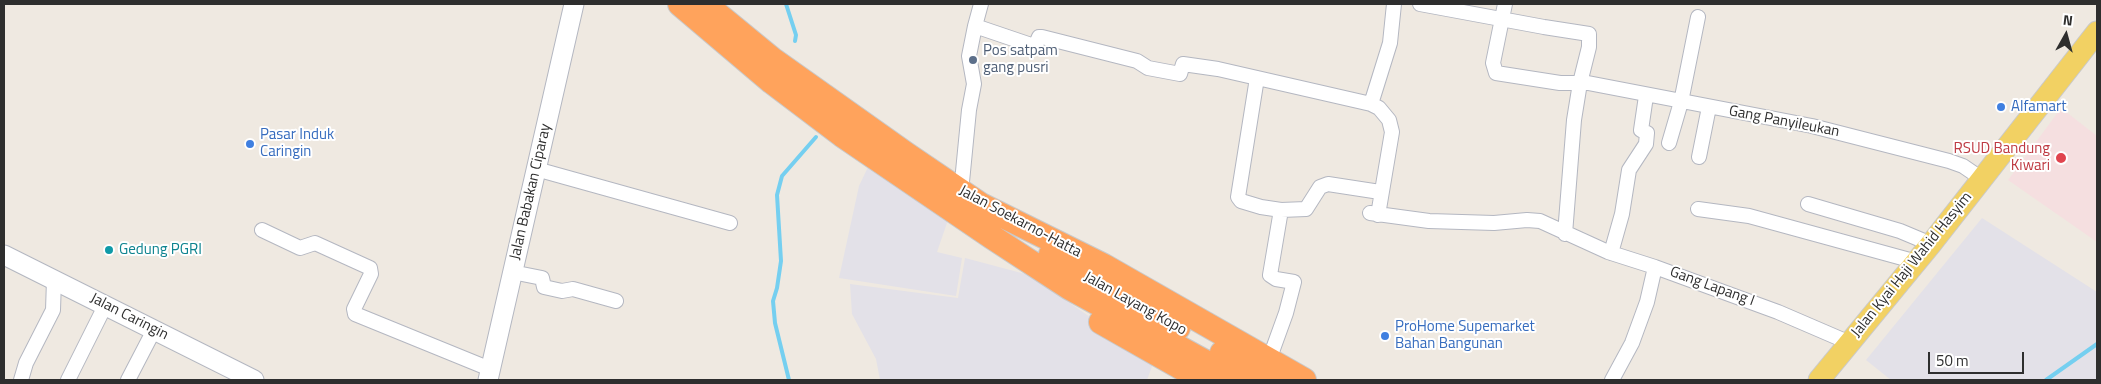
<!DOCTYPE html>
<style>
body{margin:0}
#map{position:relative;width:2101px;height:384px;overflow:hidden;background:#efe9e1;font-family:"Titillium Web",sans-serif}
canvas{display:block}
.frame{position:absolute;inset:0;border:5px solid #2e2e2e;pointer-events:none}
.north{position:absolute;left:2041px;top:10px;width:50px;height:50px;-webkit-text-stroke:4px #fff;paint-order:stroke;rotate:7deg;font-size:14px;font-weight:700;line-height:20px;text-align:center;color:#2e2e2e}
.north::after{content:'';display:block;margin:auto;width:18px;height:22px;background:#2e2e2e;clip-path:polygon(50% 0,100% 100%,50% 72%,0 100%)}
.scale{position:absolute;left:1928px;top:352px;width:96px;height:22px;box-sizing:border-box;border:2px solid #2e2e2e;border-top:0;padding-left:6px;font-size:15px;line-height:18px;white-space:nowrap;color:#2e2e2e;-webkit-text-stroke:4px #fff;paint-order:stroke}
</style>
<div id="map">
<canvas width="2101" height="384"></canvas>
<div class="frame"></div>
<div class="north">N</div>
<div class="scale">50 m</div>
</div>
<script>
const g = document.querySelector('canvas').getContext('2d');
g.lineJoin = 'round';
function fill(path, color) { g.fillStyle = color; g.fill(path, 'evenodd'); }
const shape = rows => new Path2D(rows.map(r => 'M' + r).join(''));
function stroke(path, color, width, dash) { g.strokeStyle = color; g.lineWidth = width; g.lineCap = dash ? 'butt' : 'round'; g.setLineDash(dash || []); g.stroke(path); }
function drawText(font, color, halo, rows, align = 'center') {
  g.font = font + ' "Titillium Web",sans-serif'; g.lineWidth = 4; g.setLineDash([]); g.textBaseline = 'middle'; g.strokeStyle = halo; g.fillStyle = color; for (const [text, x, y, turn = 0] of rows) {
    g.save(); g.translate(x, y); g.rotate((+turn || 0) * Math.PI / 180); g.textAlign = isNaN(turn) ? turn : align; if (halo) g.strokeText(text, 0, 0); g.fillText(text, 0, 0); g.restore();
  }
}
fill(shape([
 [868,167,948,220,937,252,962,258,956,296,839,278,859,186],
 [1982,218,2097,292,2097,380,1891,380,1866,360],
 [965,258,1029,275,1154,361,1147,380,880,380,876,359,852,314,850,284,958,298]
]), '#e3e1e8');
fill(shape([
 [2061,108,2097,136,2097,242,2008,180]
]), '#f5dfe0');
stroke(shape([
 [786,4,796,35,795,41],
 [789,380,775,323,773,301,777,288,781,261,777,195,782,176,816,137],
 [2046,380,2097,344]
]), '#75cff0', 4);
const street = shape([
 [1420,4,1544,27,1589,34,1589,47,1580,83,1574,120,1565,234],
 [1505,4,1493,63,1496,73,1560,83,1588,83,1812,126,1949,161,1963,166,1982,179],
 [975,26,1031,45,1036,44,1039,37,1042,37,1137,61,1148,68,1180,74,1183,64,1218,69,1371,104,1379,108,1389,120,1392,132,1378,215],
 [1257,78,1238,197,1241,201,1261,207,1281,210,1306,209,1320,187,1328,184,1380,192],
 [1371,104,1390,43,1394,4],
 [1669,143,1681,102,1698,17],
 [1699,157,1709,107],
 [536,169,730,223],
 [961,192,969,110,974,84,969,56,975,26,981,4],
 [1808,204,1900,231,1931,244],
 [1698,209,1749,216,1917,262],
 [1370,213,1429,221,1494,223,1527,220,1540,221,1608,252,1655,267,1778,312,1850,343],
 [262,230,300,248,315,243,370,268,371,274,354,309,355,314,490,369],
 [1611,253,1622,214,1629,170,1646,144,1647,133,1641,130,1646,96],
 [512,272,542,278,544,287,562,291,573,289,616,301],
 [1269,360,1286,313,1294,282,1276,279,1270,275,1281,210],
 [21,380,26,363,53,310,54,280],
 [68,380,105,306],
 [128,380,154,330],
 [1612,380,1632,343,1647,302,1655,267]
]);
const secondary = shape([
 [4,255,254,380],
 [488,380,574,4]
]);
const primary = shape([
 [1819,380,1931,244,2097,32]
]);
const highway = shape([
 [680,4,772,82,842,135,992,237,1070,288,1238,380],
 [705,4,772,59,906,154,981,205,1104,266,1304,380],
 [1051,254,1079,273,1178,328],
 [1101,322,1203,380],
 [1222,353,1270,380]
]);
stroke(street, '#b4b7c1', 16);
stroke(secondary, '#b4b7c1', 21);
stroke(primary, '#c9c9c9', 23);
stroke(highway, '#c9c9c9', 26);
stroke(street, '#fff', 14);
stroke(secondary, '#fff', 19);
stroke(primary, '#f2d163', 21);
stroke(highway, '#ffa35c', 24);
for (const [x, y, r, color] of [
 [973,60,5,"#5c6f8a"],
 [2001,107,5,"#3f7fe0"],
 [250,144,5,"#3f7fe0"],
 [2061,158,6,"#e0444e"],
 [109,250,5,"#0f9aa8"],
 [1385,336,5,"#3f7fe0"]
]) { const dot = new Path2D(); dot.arc(x, y, r, 0, 2 * Math.PI); g.fillStyle = color; g.fill(dot); stroke(dot, '#fff', 2); }
drawText('15px', '#4e5e75', '#fff', [
 ["Pos satpam",983,51],
 ["gang pusri",983,68]
], 'left');
drawText('15px', '#366cbe', '#fff', [
 ["Alfamart",2011,107],
 ["Pasar Induk",260,135],
 ["Caringin",260,152],
 ["ProHome Supemarket",1395,327],
 ["Bahan Bangunan",1395,344]
], 'left');
drawText('15px', '#2e2e2e', '#fff', [
 ["Gang Panyileukan",1784,122,11],
 ["Jalan Babakan Ciparay",531,192,-77],
 ["Jalan Soekarno-Hatta",1020,222,28],
 ["Jalan Kyai Haji Wahid Hasyim",1912,265,-51],
 ["Gang Lapang I",1712,287,20],
 ["Jalan Layang Kopo",1135,304,29],
 ["Jalan Caringin",129,317,27]
]);
drawText('15px', '#be3a42', '#fff', [
 ["RSUD Bandung",2050,149],
 ["Kiwari",2050,166]
], 'right');
drawText('15px', '#0d838f', '#fff', [
 ["Gedung PGRI",119,250]
], 'left');
</script>
